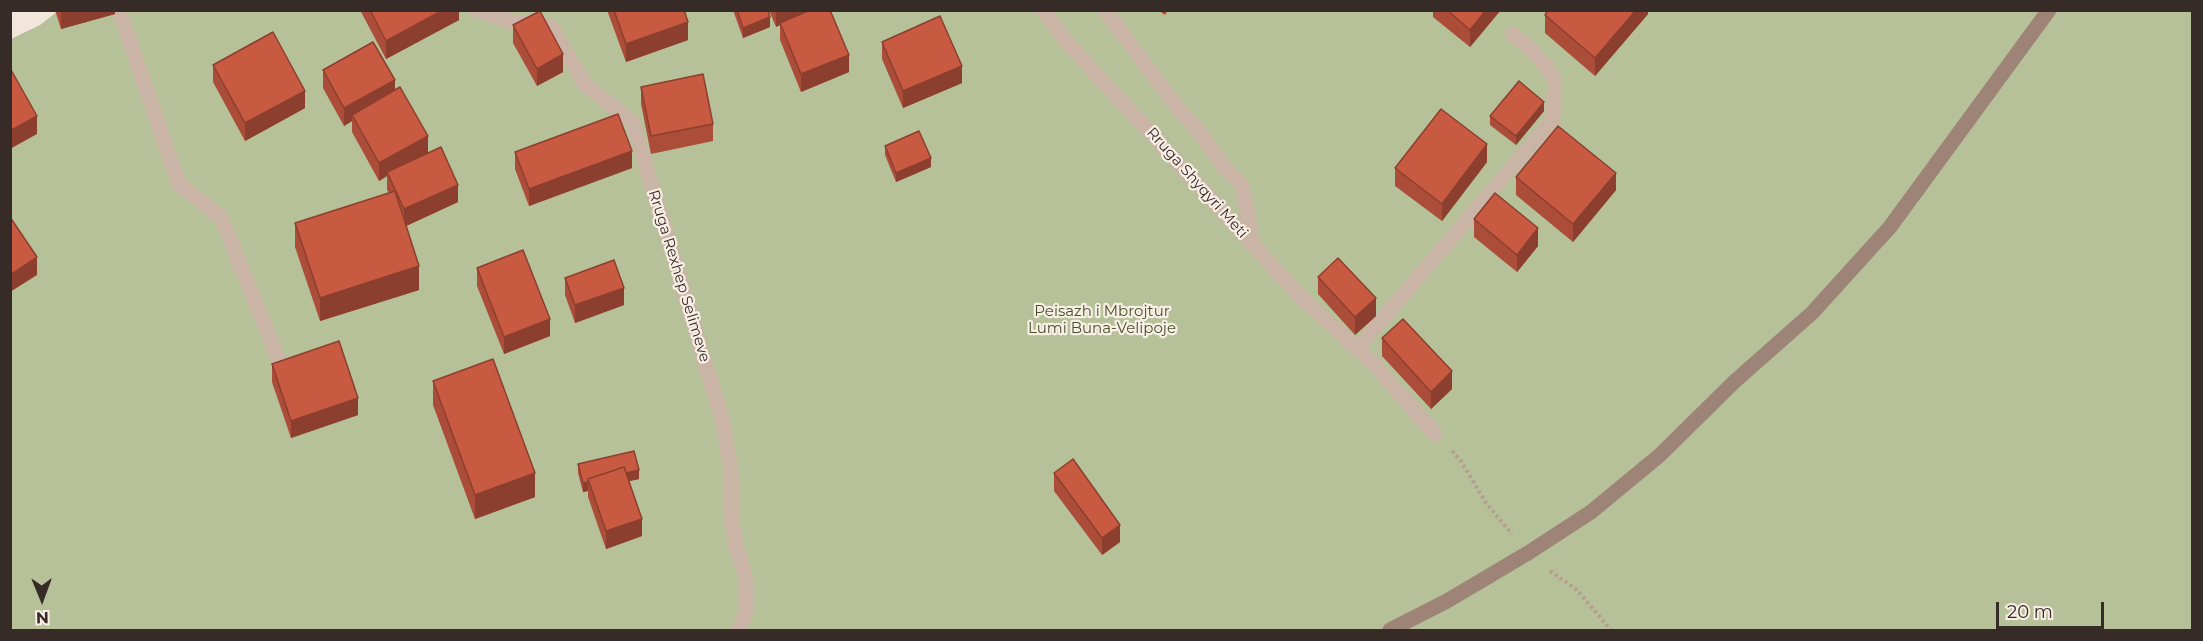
<!DOCTYPE html>
<style>
body{margin:0}
#map{position:relative;width:2203px;height:641px;overflow:hidden;background:#f2e5da;font-family:Montserrat,sans-serif}
canvas{display:block}
.frame{position:absolute;inset:0;border:12px solid #362b27;pointer-events:none}
.north{position:absolute;left:12px;top:569px;width:60px;height:60px;-webkit-text-stroke:4px #f9efe6;paint-order:stroke;rotate:179deg;font-size:16px;font-weight:700;line-height:24px;text-align:center;color:#362b27}
.north::after{content:'';display:block;margin:auto;width:21px;height:27px;background:#362b27;clip-path:polygon(50% 0,100% 100%,50% 72%,0 100%)}
.scale{position:absolute;left:1996px;top:602px;width:108px;height:27px;box-sizing:border-box;border:3px solid #362b27;border-top:0;padding-left:8px;font-size:18px;line-height:21px;white-space:nowrap;color:#362b27;-webkit-text-stroke:4px #f9efe6;paint-order:stroke}
</style>
<div id="map">
<canvas width="2203" height="641"></canvas>
<div class="frame"></div>
<div class="north">N</div>
<div class="scale">20 m</div>
</div>
<script>
const g = document.querySelector('canvas').getContext('2d');
g.lineJoin = 'round';
function fill(path, color) { g.fillStyle = color; g.fill(path, 'evenodd'); }
const shape = rows => new Path2D(rows.map(r => 'M' + r).join(''));
function stroke(path, color, width, dash) { g.strokeStyle = color; g.lineWidth = width; g.lineCap = dash ? 'butt' : 'round'; g.setLineDash(dash || []); g.stroke(path); }
function drawText(font, color, halo, rows, align = 'center') {
  g.font = font + ' Montserrat,sans-serif'; g.lineWidth = 4.5; g.setLineDash([]); g.textBaseline = 'middle'; g.strokeStyle = halo; g.fillStyle = color; for (const [text, x, y, turn = 0] of rows) {
    g.save(); g.translate(x, y); g.rotate((+turn || 0) * Math.PI / 180); g.textAlign = isNaN(turn) ? turn : align; if (halo) g.strokeText(text, 0, 0); g.fillText(text, 0, 0); g.restore();
  }
}
fill(shape([
 [58,11,2192,11,2192,630,11,630,11,39,40,25]
]), '#b6c199');
stroke(shape([
 [1452,451,1461,461,1486,503,1512,534],
 [1550,571,1577,590,1611,630]
]), '#b69e90', 4, [3, 3]);
stroke(shape([
 [119,10,179,184,221,217,278,358],
 [1105,10,1177,107,1196,128,1225,168,1242,185,1253,245],
 [1357,349,1553,119,1555,81,1546,66,1530,48,1512,34]
]), '#cab4a5', 15);
stroke(shape([
 [476,10,513,22,551,26,584,83,633,123,723,422,731,471,732,524,736,546,746,578,746,613,739,630],
 [1043,10,1065,40,1300,296,1374,364,1435,434]
]), '#cab4a5', 15);
stroke(shape([
 [1390,630,1447,601,1528,553,1591,512,1660,455,1734,382,1812,313,1890,227,2049,10]
]), '#9e8377', 15);
fill(shape([
 [55,10,115,10,115,14,61,29],
 [360,10,459,10,459,20,386,59],
 [607,10,684,10,688,40,626,62],
 [733,10,768,10,770,27,743,38],
 [769,10,830,10,849,72,801,92,780,40,780,25,776,27],
 [1158,10,1168,10,1165,15],
 [1433,10,1500,10,1500,11,1470,47,1433,17],
 [1648,10,1648,14,1595,76,1545,33,1545,15],
 [513,25,563,72,537,86,513,43],
 [882,42,962,83,903,108,882,59],
 [213,65,305,108,245,141,213,82],
 [323,70,395,91,428,153,458,202,406,226,419,290,320,321,295,247,295,223,389,193,387,190,387,176,379,181,352,132,352,121,344,126,323,88],
 [641,87,713,124,713,141,651,154,641,104],
 [1544,111,1516,145,1490,125,1490,116],
 [885,146,931,167,896,182,885,155],
 [515,152,632,168,529,206,515,169],
 [1487,162,1442,221,1395,186,1395,168],
 [1516,177,1616,190,1573,242,1516,195],
 [1474,219,1538,246,1517,272,1474,237],
 [477,268,550,336,504,354,477,286],
 [1318,277,1376,316,1355,335,1318,294],
 [565,278,624,305,575,323,565,295],
 [1382,338,1452,389,1431,409,1382,356],
 [272,364,358,415,291,438,272,382],
 [433,381,535,497,475,519,433,405],
 [578,464,639,479,629,481,642,536,606,549,588,497,588,491,583,492,578,473],
 [1054,473,1120,542,1102,555,1054,491]
]), '#ac4d39');
fill(shape([
 [64,10,115,10,115,14,61,29,61,11],
 [443,10,459,10,459,20,386,59,386,41],
 [776,10,814,10,780,23,780,25,776,27],
 [1486,10,1500,11,1470,47,1470,30],
 [1636,10,1648,10,1648,14,1595,76,1595,58],
 [770,17,770,27,743,38,743,28],
 [688,22,688,40,626,62,626,44],
 [563,54,563,72,537,86,537,69],
 [849,55,849,72,801,92,801,74],
 [962,66,962,83,903,108,903,91],
 [395,80,395,97,352,115,352,121,344,126,344,108],
 [305,91,305,108,245,141,245,123],
 [1544,102,1544,111,1516,145,1516,136],
 [37,116,37,134,10,149,10,131],
 [428,136,428,153,387,172,387,176,379,181,379,163],
 [1487,144,1487,162,1442,221,1442,204],
 [632,151,632,168,529,206,529,189],
 [931,158,931,167,896,182,896,173],
 [1616,173,1616,190,1573,242,1573,224],
 [458,185,458,202,404,227,404,209],
 [1538,228,1538,246,1517,272,1517,255],
 [37,257,37,275,10,292,10,275],
 [419,266,419,290,320,321,320,298],
 [624,288,624,305,575,323,575,305],
 [1376,298,1376,316,1355,335,1355,317],
 [550,319,550,336,504,354,504,337],
 [1452,371,1452,389,1431,409,1431,392],
 [358,398,358,415,291,438,291,421],
 [639,470,639,479,591,490,588,481],
 [535,473,535,497,475,519,475,495],
 [588,482,588,491,583,492,583,483],
 [642,519,642,536,606,549,606,531],
 [1120,525,1120,542,1102,555,1102,538]
]), '#8c3f2e');
const building = shape([
 [370,10,443,10,386,41,370,10],
 [614,10,684,10,688,22,626,44,614,10],
 [737,10,768,10,770,17,743,28,737,10],
 [810,10,830,10,849,55,801,74,780,23,810,10],
 [1447,10,1486,10,1470,30,1447,10],
 [1548,10,1636,10,1595,58,1545,15,1548,10],
 [540,11,563,54,537,69,513,25,540,11],
 [940,16,962,66,903,91,882,42,940,16],
 [273,32,305,91,245,123,213,65,273,32],
 [373,42,395,80,344,108,323,70,373,42],
 [10,68,37,116,10,131,10,68],
 [703,74,713,124,651,136,641,87,703,74],
 [1519,81,1544,102,1516,136,1490,116,1519,81],
 [400,87,428,136,379,163,352,115,400,87],
 [1441,109,1487,144,1442,204,1395,168,1441,109],
 [618,114,632,151,529,189,515,152,618,114],
 [1558,126,1616,173,1573,224,1516,177,1558,126],
 [919,131,931,158,896,173,885,146,919,131],
 [441,147,458,185,404,209,387,172,441,147],
 [395,191,419,266,320,298,295,223,395,191],
 [1495,193,1538,228,1517,255,1474,219,1495,193],
 [10,217,37,257,10,275,10,217],
 [523,250,550,319,504,337,477,268,523,250],
 [1338,258,1376,298,1355,317,1318,277,1338,258],
 [614,260,624,288,575,305,565,278,614,260],
 [1403,319,1452,371,1431,392,1382,338,1403,319],
 [339,341,358,398,291,421,272,364,339,341],
 [493,359,535,473,475,495,433,381,493,359],
 [634,451,639,470,626,473,624,467,588,479,588,482,583,483,578,464,634,451],
 [1073,459,1120,525,1102,538,1054,473,1073,459],
 [624,467,642,519,606,531,588,479,624,467]
]);
fill(building, '#c85a42');
stroke(building, '#8c3f2e', 1.5);
drawText('15px', '#362b27', '#f9efe6', [
 ["Rruga Shyqyri Meti",1197,183,48],
 ["Rruga Rexhep Selimeve",679,276,73]
]);
drawText('15px', '#47542a', '#f9efe6', [
 ["Peisazh i Mbrojtur",1102,312],
 ["Lumi Buna-Velipoje",1102,329]
]);
</script>
